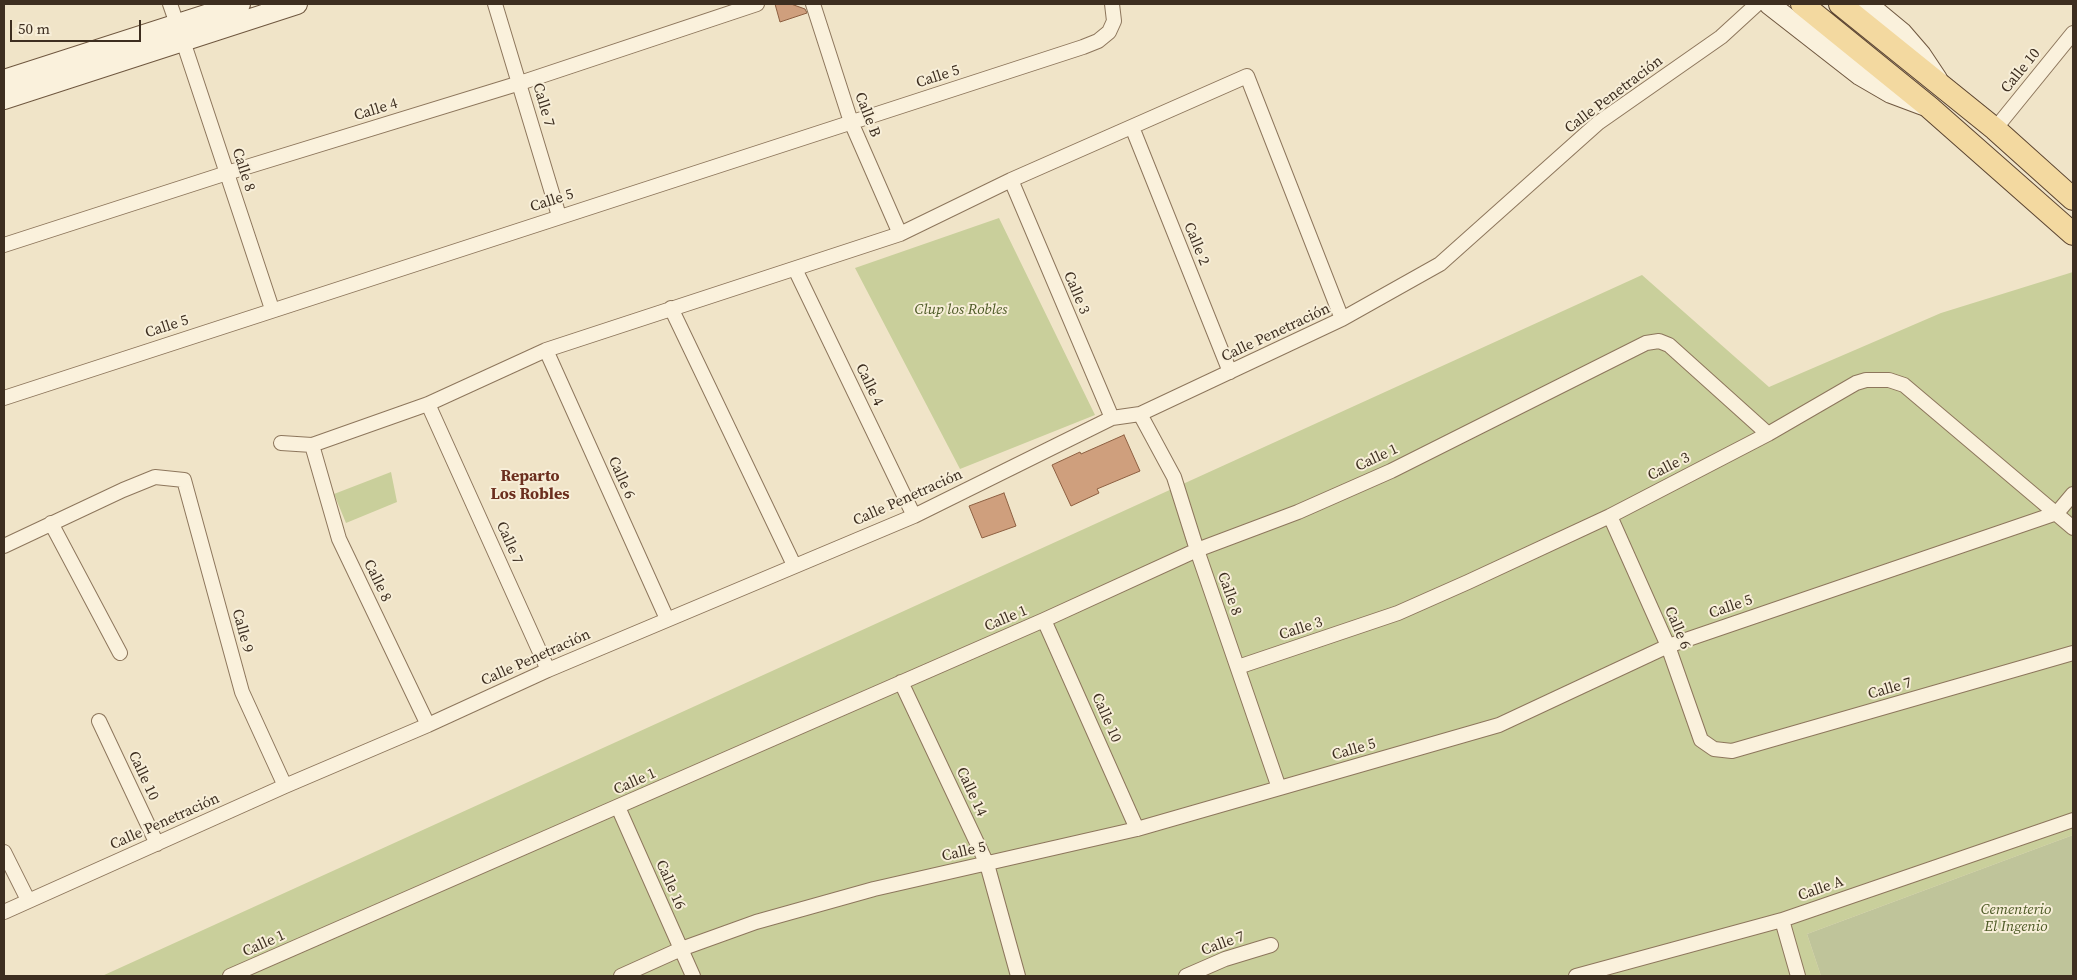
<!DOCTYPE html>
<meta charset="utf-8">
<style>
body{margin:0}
#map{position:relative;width:2077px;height:980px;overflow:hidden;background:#f0e4c8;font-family:"Source Serif 4",serif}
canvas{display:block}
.frame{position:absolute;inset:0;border:5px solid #3d2e20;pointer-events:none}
.scale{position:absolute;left:10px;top:20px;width:131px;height:22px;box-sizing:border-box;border:2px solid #3d2e20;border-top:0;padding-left:6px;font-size:15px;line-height:18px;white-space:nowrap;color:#3d2e20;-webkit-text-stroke:4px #f7eed8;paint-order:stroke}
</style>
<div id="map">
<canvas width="2077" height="980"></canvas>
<div class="frame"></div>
<div class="scale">50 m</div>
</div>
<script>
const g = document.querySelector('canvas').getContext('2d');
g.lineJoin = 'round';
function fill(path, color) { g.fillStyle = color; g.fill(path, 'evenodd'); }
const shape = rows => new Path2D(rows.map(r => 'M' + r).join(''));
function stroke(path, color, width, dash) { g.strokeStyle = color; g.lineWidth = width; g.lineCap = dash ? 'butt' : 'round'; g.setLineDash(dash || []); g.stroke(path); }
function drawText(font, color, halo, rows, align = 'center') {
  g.font = font + ' "Source Serif 4",serif'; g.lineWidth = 4; g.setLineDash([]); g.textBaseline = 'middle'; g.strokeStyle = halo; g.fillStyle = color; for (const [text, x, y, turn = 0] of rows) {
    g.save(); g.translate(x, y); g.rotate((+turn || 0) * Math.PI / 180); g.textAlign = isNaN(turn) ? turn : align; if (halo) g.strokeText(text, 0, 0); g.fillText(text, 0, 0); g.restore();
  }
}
fill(shape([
 [999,218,1095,415,960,469,855,268],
 [2073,272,2073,835,1807,934,1821,976,102,976,1642,275,1769,387,1941,313],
 [391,472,397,502,346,523,334,494]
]), '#c9cf9b');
fill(shape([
 [2073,835,2073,976,1821,976,1807,934]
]), '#bfc49a');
const building = shape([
 [775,4,791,4,805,9,807,13,780,22,775,4],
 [1124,435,1140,471,1097,489,1099,493,1071,506,1052,465,1080,452,1081,454,1124,435],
 [1004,493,1016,526,982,538,969,506,1004,493]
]);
fill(building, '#cf9f7d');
stroke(building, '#8d5f41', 1);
const street = shape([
 [170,4,177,24],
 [495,4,559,216],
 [813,4,851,122,900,234],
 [183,41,272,309],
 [1132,127,1230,372],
 [1995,129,2073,33],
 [1011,180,1112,418],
 [4,245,227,173,520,83,757,4],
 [795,269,914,516],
 [671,308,794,565],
 [546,350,667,619],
 [4,398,1083,47,1098,41,1109,32,1114,21,1112,4],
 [428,404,548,670],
 [1140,414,1174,477,1197,550,1279,788],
 [281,443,312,445,428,404,546,350,900,234,1011,180,1247,76,1342,319],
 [312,445,339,539,428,725],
 [1610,516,1668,646,1701,740,1714,749,1732,751,2073,653],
 [51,523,120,653],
 [4,546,123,490,155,477,184,480,242,692,285,786],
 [1044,620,1137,829],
 [1238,667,1398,613,1468,582,1610,516,1768,434,1856,383,1866,380,1889,380,1904,385,2073,528],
 [901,682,987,864,1018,976],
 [99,721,157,844],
 [618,807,693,976],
 [4,852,28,900],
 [4,912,285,786,428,725,548,670,914,516,1112,418,1140,414,1342,319,1440,264,1598,123,1721,37,1757,4],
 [1782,920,1798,976],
 [230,976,1044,620,1197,550,1298,512,1391,471,1646,343,1659,341,1669,345,1768,434],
 [621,976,681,949,756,922,874,889,1137,829,1499,725,1668,646,2057,513,2073,494],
 [1186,976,1225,959,1271,945],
 [1576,976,1782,920,2073,820]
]);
const secondary = shape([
 [1769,4,1860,75,1891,93,1923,105],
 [1867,4,1902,33,1921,55,1937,79],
 [4,80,240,4],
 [4,99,297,4]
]);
const primary = shape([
 [1802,4,1929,107,2073,234],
 [1840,4,1995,129,2073,199]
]);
stroke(street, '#8d765c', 16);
stroke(secondary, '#6f573f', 22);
stroke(primary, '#5b4430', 24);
stroke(street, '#faf1dc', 14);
stroke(secondary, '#faf1dc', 20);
stroke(primary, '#f3d9a0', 22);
drawText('15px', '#3d2e20', '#f7eed8', [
 ["Calle 10",2021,71,-51],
 ["Calle 5",938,77,-18],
 ["Calle Penetración",1614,95,-37],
 ["Calle 7",543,105,74],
 ["Calle 4",376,110,-17],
 ["Calle B",867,115,69],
 ["Calle 8",243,170,72],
 ["Calle 5",552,201,-18],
 ["Calle 2",1196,244,68],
 ["Calle 3",1076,293,67],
 ["Calle 5",167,327,-18],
 ["Calle Penetración",1276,333,-25],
 ["Calle 4",869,385,64],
 ["Calle 1",1377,458,-25],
 ["Calle 3",1669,467,-27],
 ["Calle 6",621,478,66],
 ["Calle Penetración",908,498,-24],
 ["Calle 7",509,543,66],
 ["Calle 8",377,581,64],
 ["Calle 8",1229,594,70],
 ["Calle 5",1731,607,-19],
 ["Calle 1",1006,619,-23],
 ["Calle 6",1677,628,67],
 ["Calle 3",1301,629,-18],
 ["Calle 9",242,631,75],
 ["Calle Penetración",536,658,-24],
 ["Calle 7",1890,689,-16],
 ["Calle 10",1106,718,66],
 ["Calle 5",1354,750,-16],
 ["Calle 10",143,776,65],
 ["Calle 1",635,782,-24],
 ["Calle 14",971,792,65],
 ["Calle Penetración",165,822,-24],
 ["Calle 5",964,852,-13],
 ["Calle 16",670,885,66],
 ["Calle A",1821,889,-19],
 ["Calle 1",264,944,-24],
 ["Calle 7",1223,944,-20]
]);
drawText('italic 15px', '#4d5a26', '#f7eed8', [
 ["Clup los Robles",961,310],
 ["Cementerio",2016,910],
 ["El Ingenio",2016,927]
]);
drawText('bold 16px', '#6b2e1e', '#f7eed8', [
 ["Reparto",530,477],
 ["Los Robles",530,495]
]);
</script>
